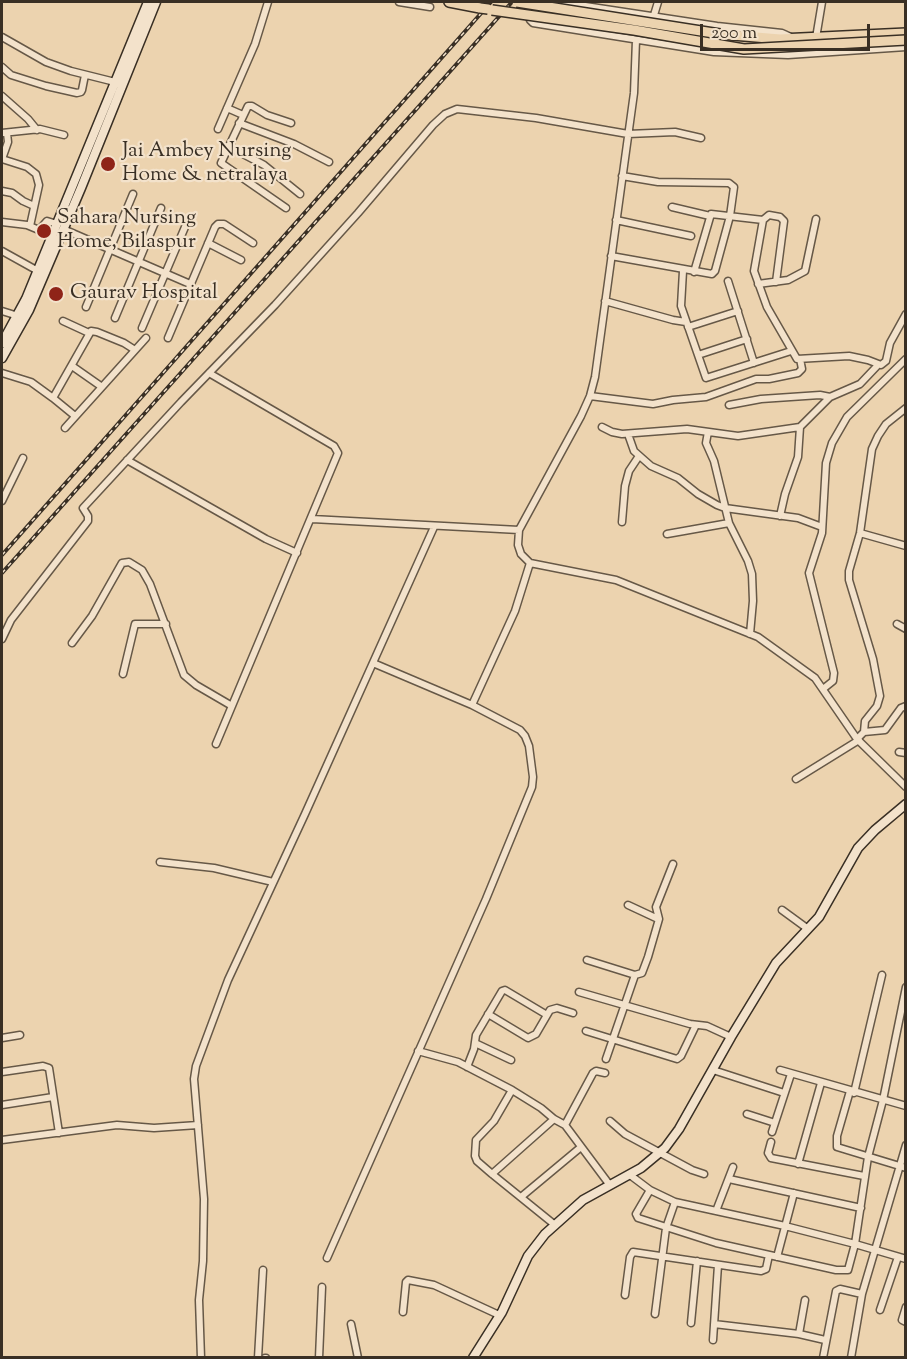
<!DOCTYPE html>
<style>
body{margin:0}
#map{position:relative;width:907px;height:1359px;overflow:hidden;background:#ecd3af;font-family:"Sorts Mill Goudy",serif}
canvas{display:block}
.frame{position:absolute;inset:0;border:3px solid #392f24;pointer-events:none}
.scale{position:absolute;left:700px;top:24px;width:170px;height:27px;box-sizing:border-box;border:3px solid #392f24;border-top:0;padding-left:8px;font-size:18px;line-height:21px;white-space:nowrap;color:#392f24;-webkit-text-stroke:4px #f3e2cb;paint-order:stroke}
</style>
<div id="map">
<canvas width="907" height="1359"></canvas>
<div class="frame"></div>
<div class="scale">200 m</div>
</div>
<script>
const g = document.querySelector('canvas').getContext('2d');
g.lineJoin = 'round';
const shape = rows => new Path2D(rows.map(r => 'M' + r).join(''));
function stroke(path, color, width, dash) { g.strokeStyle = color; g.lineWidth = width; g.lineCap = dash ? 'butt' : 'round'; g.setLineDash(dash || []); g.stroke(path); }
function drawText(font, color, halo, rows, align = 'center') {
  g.font = font + ' "Sorts Mill Goudy",serif'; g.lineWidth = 4.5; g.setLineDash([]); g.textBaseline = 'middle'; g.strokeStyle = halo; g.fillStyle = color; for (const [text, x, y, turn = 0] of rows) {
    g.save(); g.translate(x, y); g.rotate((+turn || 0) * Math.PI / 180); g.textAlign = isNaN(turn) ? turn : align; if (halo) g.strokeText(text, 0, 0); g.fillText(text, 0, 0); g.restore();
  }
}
const street = shape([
 [399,2,430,7],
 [533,2,530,20,533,23,714,52,788,55,906,47],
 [559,2,717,26,782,33,793,38],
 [654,15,658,2],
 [2,37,46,62,71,71,115,82],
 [816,38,822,2],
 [636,40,634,93,595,377,590,396,581,416,519,530,518,545,521,554,530,563,616,580,758,637,815,678,857,739,906,787],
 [2,67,11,75,46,86,77,93,81,92,82,90,85,75],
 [2,96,28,119,37,130],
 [227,108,243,115],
 [239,123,294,144,329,162],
 [218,129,255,44,268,2],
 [2,133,40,129,64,135],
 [228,146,264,165,300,194],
 [2,159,27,167,36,174,39,185,30,226],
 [2,159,8,142,7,133],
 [2,191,12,193,23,201,34,206],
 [672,207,710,216],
 [286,208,221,163,248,106,252,106,267,115,291,123],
 [616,220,691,236],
 [2,222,27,225,39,230,47,221,57,224],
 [63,229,190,284],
 [208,243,241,260],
 [2,251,38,271],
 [611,256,712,274,715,271,730,216,734,187,729,183,658,182,622,176],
 [683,271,681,306,706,378,791,351],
 [694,272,711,214,763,220],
 [728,281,754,363],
 [776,282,784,221,780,217,769,215,763,220,754,271,767,307,797,359,849,356,868,360,881,365,886,361,890,343,906,314],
 [758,284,788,280,805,271,816,219],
 [605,301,673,320,686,322],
 [86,307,133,194],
 [2,311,18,316],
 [115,318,161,208],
 [63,321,89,333],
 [688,327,738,311],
 [142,328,188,220],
 [168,338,215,227,218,224,224,224,253,243],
 [698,355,747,339],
 [72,366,102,387],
 [2,373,31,382,53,398,75,416],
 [209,373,334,446,338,453,216,744],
 [590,396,653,404,673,400,706,397,756,379,769,379,798,373,802,369,800,359],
 [53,398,91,331,97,332,124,343,135,350],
 [729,405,761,399,820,395,830,397],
 [602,427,612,432,622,434,687,429,738,436,800,427,830,397,860,384,878,365],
 [65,428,146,338],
 [708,432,706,443,714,461,729,523,748,561,752,574,753,601,750,634],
 [628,434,634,451,651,466,678,478,698,494,717,505,725,508,798,518,822,527],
 [127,460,266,539,297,553],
 [2,501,23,458],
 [780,516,785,494,798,457,800,427],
 [312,519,519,530],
 [622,522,625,486,629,471,639,456],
 [860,533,906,546],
 [667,534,729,523],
 [897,624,906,629],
 [2,639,11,620,88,521,88,516,83,508,181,402,275,305,358,213,433,125,445,114,457,109,466,110,536,118,628,134,675,132,701,138],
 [72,643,92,616,122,563,129,562,142,570,150,584,184,675,196,685,232,706],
 [123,674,135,624,166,624],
 [823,689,833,681,834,673,809,573,822,533,826,463,832,443,847,417,906,359],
 [472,705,515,611,530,563],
 [864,732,885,730,901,708,906,706],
 [857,739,864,732,865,721,877,706,880,696,873,659,849,580,849,571,860,533,872,449,878,436,886,424,906,408],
 [899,752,906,753],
 [796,779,859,740],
 [160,862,214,868,273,882],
 [628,905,658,919],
 [782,910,808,929],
 [587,960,635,975],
 [579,992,690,1024,707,1026,731,1037],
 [488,1014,528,1038,536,1034,550,1010,557,1008,573,1013],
 [586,1031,677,1059,681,1056,696,1025],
 [2,1038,20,1035],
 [475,1043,511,1060],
 [418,1051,458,1062,512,1090,541,1108,554,1119,565,1125,609,1184],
 [606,1059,635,975,642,973,648,957,659,919,656,907,673,864],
 [467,1067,474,1049,476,1035,502,991,505,990,547,1015],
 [713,1070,784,1093],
 [780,1070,906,1106],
 [2,1072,43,1066,49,1068,59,1133],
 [512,1090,494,1121,476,1140,475,1156,477,1161,492,1174,555,1225],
 [850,1091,837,1136,837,1147,906,1168],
 [854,1093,882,975],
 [2,1105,53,1097],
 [747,1114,775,1123],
 [610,1121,625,1134,692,1170,704,1174],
 [565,1125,593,1073,596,1071,605,1073],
 [772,1132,791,1074],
 [2,1140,117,1125,154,1128,198,1125],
 [771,1142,768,1153,771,1158,864,1176],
 [798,1164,821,1083],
 [492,1174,554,1119],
 [630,1175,650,1190,675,1202,785,1226,855,1244,906,1259],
 [729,1179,861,1208],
 [650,1190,636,1214,638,1218,716,1243,836,1270,848,1270,855,1244,868,1157,883,1100,906,987],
 [521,1197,581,1147],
 [716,1211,733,1167],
 [777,1257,794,1193],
 [327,1258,486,899,532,787,533,777,529,746,525,736,520,730,472,705,373,663],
 [625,1295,630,1257,633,1252,761,1271,766,1269,769,1255],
 [906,1307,902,1320,906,1322],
 [880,1310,898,1257],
 [403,1312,406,1282,408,1280,434,1285,499,1315],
 [655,1314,666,1228,675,1202],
 [691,1323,697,1261],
 [351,1324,358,1358],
 [714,1324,799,1334,825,1340],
 [799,1334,805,1300],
 [713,1340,718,1265],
 [201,1358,199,1300,203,1261,204,1199,194,1079,196,1066,228,980,305,814,434,527],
 [258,1358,263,1270],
 [265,1358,266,1358],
 [319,1358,322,1287],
 [823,1358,836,1291,840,1289,862,1294],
 [851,1358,862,1294,906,1145]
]);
const secondary = shape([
 [2,343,26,299,148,2],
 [2,358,29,310,81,188,156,2],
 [473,1358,502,1312,528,1256,545,1234,583,1200,641,1168,665,1148,679,1129,731,1037,776,963,819,917,858,848,875,830,906,804]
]);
const primary = shape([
 [449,2,480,8],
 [720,34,780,39,906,33]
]);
stroke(street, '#665847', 9);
stroke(secondary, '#392f24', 11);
stroke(primary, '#392f24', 12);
stroke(street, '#f3e2cb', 6);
stroke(secondary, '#f3e2cb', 8);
stroke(primary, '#ecd3af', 9);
const rail = shape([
 [2,555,491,2],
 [2,573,512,2]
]);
stroke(rail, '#392f24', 4);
stroke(rail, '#f3e2cb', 1.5, [4.5]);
const primaryBridge = shape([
 [517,2,720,34],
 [480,8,488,9],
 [492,10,634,30,744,49,906,40]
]);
stroke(primaryBridge, '#392f24', 12, []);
stroke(primaryBridge, '#ecd3af', 9);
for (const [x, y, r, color] of [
 [108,164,8,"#8f2418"],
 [44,231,8,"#8f2418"],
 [56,294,8,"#8f2418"]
]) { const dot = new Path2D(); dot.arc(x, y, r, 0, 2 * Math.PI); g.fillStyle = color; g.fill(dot); stroke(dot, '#f3e2cb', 2); }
drawText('21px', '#392f24', '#f3e2cb', [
 ["Jai Ambey Nursing",122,152],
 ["Home & netralaya",122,176],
 ["Sahara Nursing",57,219],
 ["Home, Bilaspur",57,243],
 ["Gaurav Hospital",70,294]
], 'left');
</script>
